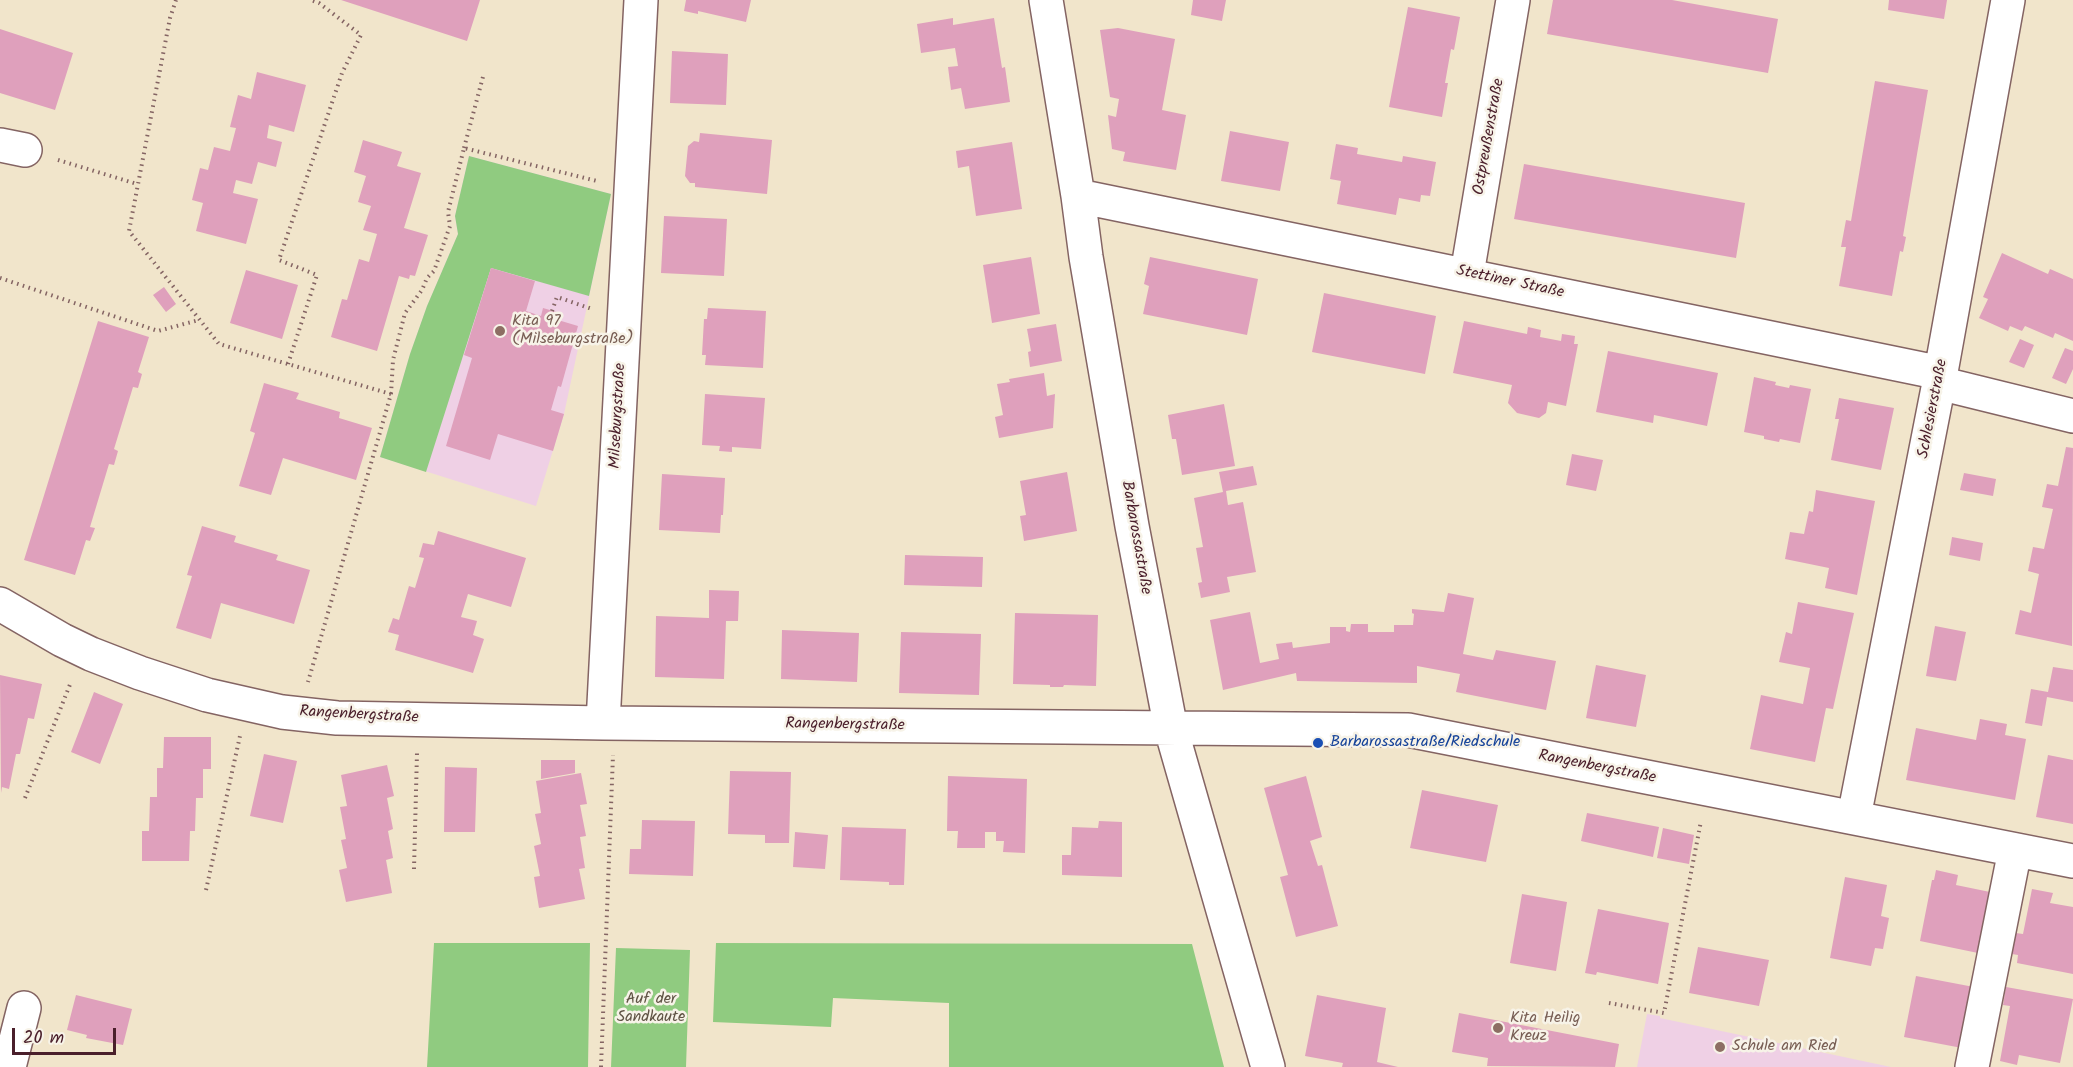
<!DOCTYPE html>
<meta charset="utf-8">
<style>
body{margin:0}
#map{position:relative;width:2073px;height:1067px;overflow:hidden;background:#f1e5cb;font-family:Kalam,sans-serif}
canvas{display:block}
.scale{position:absolute;left:12px;top:1028px;width:104px;height:27px;box-sizing:border-box;border:3px solid #4a1f2b;border-top:0;padding-left:8px;font-size:18px;line-height:21px;white-space:nowrap;color:#4a1f2b;-webkit-text-stroke:4px #f7f3e8;paint-order:stroke}
</style>
<div id="map">
<canvas width="2073" height="1067"></canvas>
<div class="scale">20 m</div>
</div>
<script>
const g = document.querySelector('canvas').getContext('2d');
g.lineJoin = 'round';
function fill(path, color) { g.fillStyle = color; g.fill(path, 'evenodd'); }
const shape = rows => new Path2D(rows.map(r => 'M' + r).join(''));
function stroke(path, color, width, dash) { g.strokeStyle = color; g.lineWidth = width; g.lineCap = dash ? 'butt' : 'round'; g.setLineDash(dash || []); g.stroke(path); }
function drawText(font, color, halo, rows, align = 'center') {
  g.font = font + ' Kalam,sans-serif'; g.lineWidth = 5; g.setLineDash([]); g.textBaseline = 'middle'; g.strokeStyle = halo; g.fillStyle = color; for (const [text, x, y, turn = 0] of rows) {
    g.save(); g.translate(x, y); g.rotate((+turn || 0) * Math.PI / 180); g.textAlign = isNaN(turn) ? turn : align; if (halo) g.strokeText(text, 0, 0); g.fillText(text, 0, 0); g.restore();
  }
}
fill(shape([
 [469,156,611,194,564,414,536,506,380,457,410,354,427,306,458,234,455,216],
 [1647,1014,1660,1016,1660,1018,1891,1067,1637,1067]
]), '#efd0e5');
fill(shape([
 [469,156,611,194,589,296,491,268,426,472,380,457,410,354,427,306,458,234,455,216],
 [434,943,590,943,588,1067,427,1067],
 [716,943,1192,944,1224,1067,949,1067,949,1003,833,998,831,1027,713,1022],
 [616,948,690,950,686,1067,611,1067]
]), '#90cb80');
fill(shape([
 [341,0,480,0,467,41],
 [686,0,751,0,746,22,698,11,698,14,684,11],
 [1193,0,1226,0,1222,21,1191,15],
 [1553,0,1672,0,1778,19,1768,73,1547,34],
 [1889,0,1947,0,1944,19,1888,10],
 [1408,7,1460,17,1454,50,1451,49,1445,83,1448,83,1442,117,1389,107],
 [953,18,953,25,994,18,1002,68,1005,67,1010,102,965,109,961,88,951,90,948,67,958,66,955,48,921,53,917,24],
 [1118,28,1175,39,1162,110,1186,115,1176,170,1123,161,1125,152,1112,149,1108,115,1116,117,1119,99,1110,97,1100,30],
 [0,29,73,53,55,110,0,93],
 [672,51,728,54,726,105,670,103],
 [257,72,306,85,294,132,269,125,267,138,282,142,276,167,258,162,252,184,236,180,233,193,258,199,246,244,196,231,203,203,192,200,200,168,208,170,214,147,230,151,236,128,230,127,238,95,251,99],
 [1875,81,1928,90,1903,236,1906,237,1903,252,1900,251,1892,296,1839,286,1846,247,1841,247,1846,220,1851,221],
 [1230,131,1289,142,1280,191,1221,181],
 [700,133,772,140,767,194,695,187,695,183,690,183,685,176,688,146,694,141,699,142],
 [363,140,402,152,397,166,421,173,404,228,428,235,415,276,410,275,409,279,399,276,377,351,331,337,342,299,347,300,359,259,369,262,377,234,363,230,371,206,358,202,366,176,354,172],
 [1012,142,1022,209,976,216,969,166,958,168,956,151],
 [1336,144,1358,148,1357,154,1402,162,1403,156,1436,162,1430,196,1421,195,1420,202,1399,198,1396,215,1337,204,1341,181,1330,179],
 [1524,164,1745,203,1736,258,1514,219],
 [664,216,727,219,724,276,661,273],
 [2002,253,2048,274,2050,269,2073,279,2073,341,2055,333,2053,338,2025,326,2022,331,2010,326,2008,331,1979,318,1988,299,1983,297],
 [1031,257,1040,314,992,323,983,265],
 [1150,257,1258,279,1247,335,1143,314,1149,286,1144,284],
 [491,268,535,281,526,311,541,316,543,308,560,313,558,320,578,326,561,387,558,386,551,410,564,414,553,451,498,434,490,460,446,446,472,358,464,355],
 [246,270,298,285,282,339,230,323],
 [164,287,176,304,166,312,153,295],
 [1324,293,1436,316,1425,374,1312,352],
 [708,308,766,311,763,368,705,365,706,355,702,355,704,319,707,319],
 [98,321,149,337,138,372,142,374,138,388,133,387,114,449,118,451,114,465,109,464,90,527,95,528,90,541,86,540,75,575,24,560],
 [1464,321,1527,334,1528,327,1541,330,1540,337,1561,341,1562,334,1575,336,1574,344,1578,344,1566,406,1548,402,1546,413,1539,418,1517,413,1508,403,1512,385,1453,373],
 [1056,324,1062,361,1030,367,1028,352,1031,351,1027,329],
 [2020,339,2034,345,2024,368,2009,362],
 [2065,348,2073,351,2073,369,2066,384,2052,378],
 [1608,351,1718,373,1707,426,1654,415,1653,423,1596,412],
 [1044,373,1047,396,1055,394,1053,428,999,438,995,417,1003,415,997,384,1010,382,1009,379],
 [1754,377,1776,382,1775,385,1789,388,1790,385,1811,389,1800,443,1780,439,1779,442,1764,439,1764,436,1744,432],
 [264,383,299,393,296,399,340,412,339,418,372,428,356,480,283,458,271,495,239,486,255,433,250,431],
 [705,394,765,398,761,449,732,447,732,452,719,451,720,446,702,445],
 [1839,398,1894,408,1881,470,1831,460,1839,419,1835,419],
 [1224,404,1235,466,1182,475,1176,439,1172,439,1168,415],
 [2066,447,2073,448,2072,646,2015,634,2020,610,2031,613,2039,574,2028,571,2033,547,2044,549,2053,509,2042,507,2047,484,2058,486],
 [1572,454,1603,460,1596,491,1566,485],
 [1253,466,1257,485,1226,491,1228,505,1243,502,1256,572,1227,577,1230,592,1201,598,1198,583,1202,582,1196,548,1203,547,1194,498,1223,492,1219,472],
 [1067,472,1077,531,1024,541,1020,516,1026,515,1020,481],
 [1964,473,1996,479,1993,496,1960,490],
 [662,474,725,478,723,515,721,515,720,533,659,530],
 [1816,490,1875,501,1857,595,1825,588,1829,568,1785,559,1790,532,1804,534,1809,511,1813,512],
 [202,526,236,536,234,542,278,555,276,560,310,570,294,624,221,603,211,639,176,628,192,576,187,575],
 [438,531,526,558,511,607,468,594,461,617,477,621,473,635,484,639,473,673,395,650,399,635,388,632,393,618,399,620,409,586,415,588,424,558,419,557,423,543,434,545],
 [1952,537,1983,543,1980,561,1949,555],
 [905,555,983,557,982,587,904,585],
 [709,590,739,591,738,621,726,621,724,679,655,677,656,616,709,618],
 [1448,593,1474,598,1463,654,1493,660,1496,650,1556,661,1546,710,1456,692,1460,674,1417,666,1417,683,1297,681,1296,673,1223,690,1210,620,1250,612,1260,663,1279,659,1276,644,1292,642,1293,648,1330,643,1330,627,1346,627,1346,631,1350,632,1351,624,1368,624,1368,632,1394,632,1394,625,1413,625,1414,614,1412,613,1412,609,1444,612],
 [1798,602,1854,613,1833,709,1826,708,1815,762,1750,749,1761,695,1803,704,1810,668,1779,662,1786,632,1792,634],
 [1015,613,1098,615,1096,686,1064,685,1063,687,1050,687,1050,685,1013,684],
 [1935,626,1966,632,1956,681,1926,676],
 [782,630,859,633,857,682,781,679],
 [901,632,981,634,979,695,899,693],
 [1596,665,1646,675,1636,727,1586,718],
 [2053,667,2073,670,2073,702,2047,697,2042,726,2025,723,2031,689,2048,692],
 [0,675,42,684,34,719,28,718,20,754,16,754,9,789,2,787,1,793],
 [94,692,123,704,100,764,71,752],
 [1980,719,2007,724,2005,735,2026,739,2015,800,1906,780,1916,728,1976,740],
 [164,737,211,737,211,769,203,769,203,798,196,798,195,831,190,831,189,861,142,861,142,831,149,831,150,797,157,797,157,768,163,768],
 [264,754,297,761,283,823,250,816],
 [2048,755,2073,760,2073,824,2036,817],
 [541,760,575,760,575,773,541,779],
 [387,765,394,796,387,798,393,829,388,831,393,858,386,860,392,893,346,902,339,870,347,868,341,840,346,839,340,807,347,806,341,775],
 [445,767,477,768,475,832,444,832],
 [730,771,791,772,789,843,765,843,765,835,728,834],
 [581,773,587,804,580,805,586,836,580,837,585,868,579,869,585,899,539,908,534,877,540,876,534,846,541,844,535,814,541,813,536,781],
 [948,776,1027,779,1025,853,1003,852,1004,841,996,841,996,832,985,832,985,848,957,848,958,831,947,831],
 [1306,776,1322,837,1310,841,1318,866,1322,865,1338,926,1296,937,1280,877,1288,875,1264,788],
 [1422,790,1498,805,1486,862,1410,848],
 [1587,813,1659,827,1653,857,1581,841],
 [642,820,695,821,693,876,629,874,630,849,641,849],
 [1099,821,1122,822,1122,877,1062,875,1062,855,1071,855,1072,827,1098,828],
 [842,827,906,829,904,885,889,885,889,882,840,880],
 [1663,828,1694,835,1689,864,1657,858],
 [795,832,828,835,825,869,793,867],
 [1936,870,1958,875,1956,885,1990,892,1978,953,1920,941,1932,880,1934,880],
 [1845,877,1887,885,1881,916,1889,918,1883,949,1875,948,1871,966,1830,958],
 [2032,889,2053,893,2050,903,2073,907,2073,974,2017,963,2018,955,2012,954,2016,933,2023,934],
 [1522,894,1567,902,1556,971,1510,963],
 [1598,909,1669,923,1658,984,1597,972,1596,975,1585,973],
 [1698,947,1769,960,1759,1006,1689,993],
 [1916,976,1974,987,1962,1048,1904,1037],
 [2006,987,2073,999,2060,1063,2019,1055,2017,1065,2000,1061,2010,1006,2003,1005],
 [76,995,132,1009,123,1045,86,1038,87,1035,67,1030],
 [1317,995,1386,1008,1377,1062,1398,1067,1342,1067,1343,1063,1305,1056],
 [1459,1013,1619,1044,1615,1067,1487,1066,1488,1058,1452,1052]
]), '#dfa0bc');
const minor = shape([
 [1046,0,1078,196,1086,257,1132,526,1171,729,1268,1067],
 [0,145,25,150],
 [1078,196,1941,373],
 [1467,274,1513,0],
 [1939,383,2073,416],
 [0,604,62,640,91,654,140,673,207,695,282,712,337,718,603,723,1408,730,2073,861],
 [603,723,641,0],
 [1854,817,1939,383,2008,0],
 [9,1067,24,1008],
 [1972,1067,2015,850]
]);
stroke(minor, '#846463', 36);
stroke(shape([
 [176,0,170,18,129,231,219,344,391,394,308,682],
 [464,148,484,73],
 [58,160,137,184],
 [0,278,158,331,199,320],
 [552,311,557,297,592,309],
 [288,364,317,275,279,260,342,73,361,35,319,3,311,0],
 [391,394,393,360,405,313,422,290,427,278,434,271,450,226,448,212,464,148,597,181],
 [25,798,71,682],
 [414,869,417,753],
 [206,890,240,736],
 [1609,1003,1664,1013,1701,821],
 [601,1067,613,755]
]), '#846463', 4, [1.5, 4.5]);
stroke(minor, '#fff', 33);
for (const [x, y, r, color] of [
 [500,331,6,"#8d6e63"],
 [1318,743,6,"#1a4fb4"],
 [1498,1028,6,"#8d6e63"],
 [1720,1047,6,"#8d6e63"]
]) { const dot = new Path2D(); dot.arc(x, y, r, 0, 2 * Math.PI); g.fillStyle = color; g.fill(dot); stroke(dot, '#f7f3e8', 2); }
drawText('16px', '#4a1f2b', '#f7f3e8', [
 ["Ostpreußenstraße",1490,137,-80],
 ["Stettiner Straße",1510,283,12],
 ["Schlesierstraße",1934,409,-79],
 ["Milseburgstraße",619,416,-87],
 ["Barbarossastraße",1135,538,80],
 ["Rangenbergstraße",359,716,3],
 ["Rangenbergstraße",845,726,1],
 ["Rangenbergstraße",1597,768,11]
]);
drawText('16px', '#785e54', '#f7f3e8', [
 ["Kita 97",512,322],
 ["(Milseburgstraße)",512,340],
 ["Kita Heilig",1510,1019],
 ["Kreuz",1510,1037],
 ["Schule am Ried",1732,1047]
], 'left');
drawText('16px', '#164399', '#f7f3e8', [
 ["Barbarossastraße/Riedschule",1330,743]
], 'left');
drawText('16px', '#5f5344', '#f7f3e8', [
 ["Auf der",651,1000],
 ["Sandkaute",651,1018]
]);
</script>
